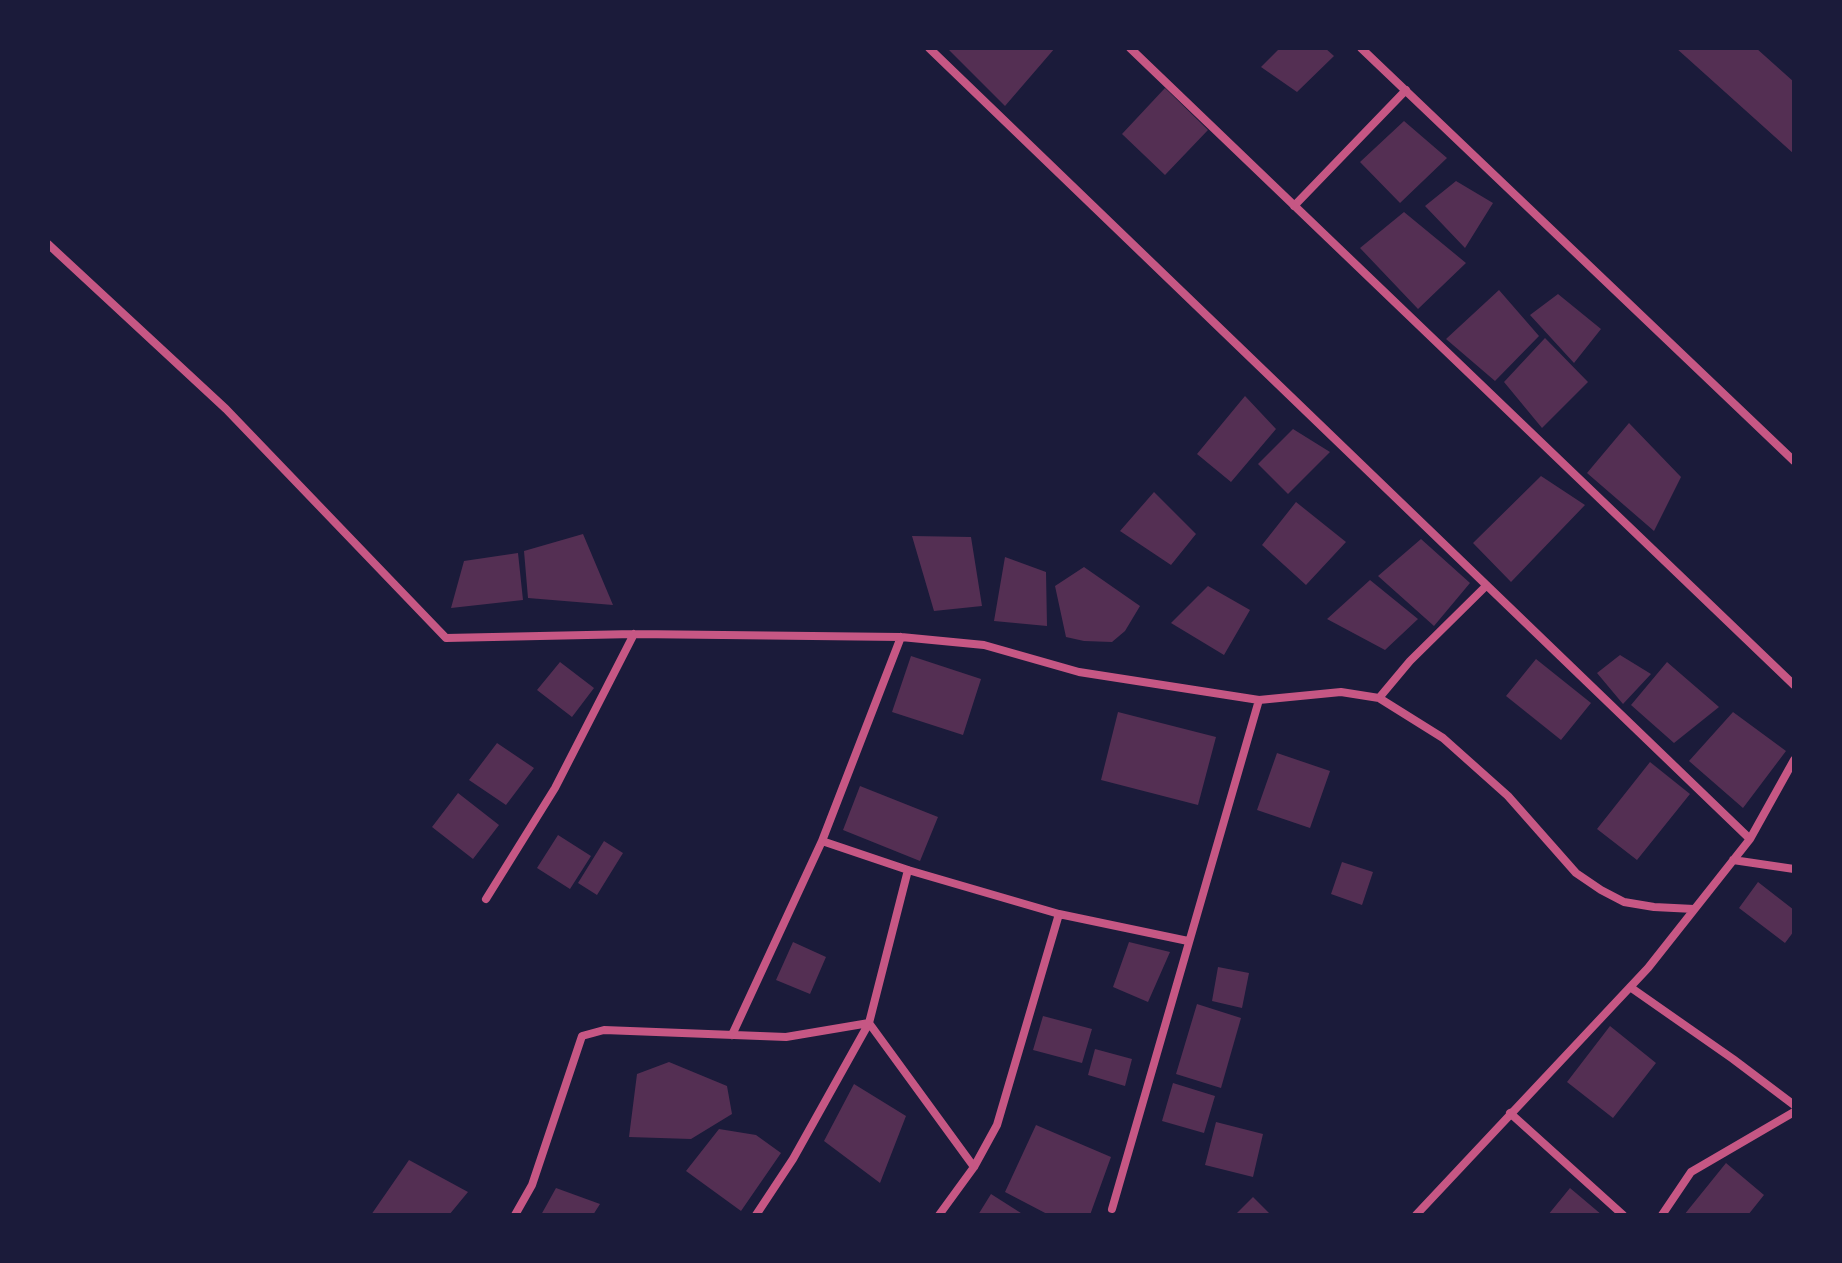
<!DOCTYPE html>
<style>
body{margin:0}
#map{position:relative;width:1842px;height:1263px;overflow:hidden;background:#1b1b3a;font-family:"IBM Plex Sans",sans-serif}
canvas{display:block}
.frame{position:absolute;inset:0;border:50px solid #1b1b3a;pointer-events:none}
</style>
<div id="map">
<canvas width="1842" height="1263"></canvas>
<div class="frame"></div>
</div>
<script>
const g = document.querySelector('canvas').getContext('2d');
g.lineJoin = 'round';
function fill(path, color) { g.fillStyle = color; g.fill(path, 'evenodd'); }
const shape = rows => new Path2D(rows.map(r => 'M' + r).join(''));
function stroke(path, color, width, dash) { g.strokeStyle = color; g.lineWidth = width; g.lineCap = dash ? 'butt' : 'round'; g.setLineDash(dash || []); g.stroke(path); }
fill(shape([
 [947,48,1055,48,1005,106],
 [1280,48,1325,48,1334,56,1297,92,1261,67],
 [1676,48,1756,48,1794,82,1794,154],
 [1165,88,1208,130,1165,175,1122,134],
 [1404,121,1447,158,1400,203,1360,162],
 [1456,181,1493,203,1465,248,1425,206],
 [1404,212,1466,263,1418,309,1360,248],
 [1499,290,1539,336,1495,381,1446,339],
 [1558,294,1601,329,1574,363,1530,315],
 [1545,338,1588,382,1542,428,1504,382],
 [1245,396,1276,429,1231,482,1197,454],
 [1629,423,1681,477,1654,531,1587,473],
 [1293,429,1330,452,1288,494,1258,464],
 [1541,476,1585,505,1511,582,1473,543],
 [1154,492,1196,534,1171,565,1120,531],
 [1296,502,1346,542,1306,585,1262,545],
 [583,534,613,605,528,598,524,551],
 [912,536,971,537,982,606,934,611],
 [1421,539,1470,583,1434,626,1378,576],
 [518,553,523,600,451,608,464,561],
 [1005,557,1046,572,1047,626,994,621],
 [1084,567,1140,606,1125,631,1112,642,1084,641,1066,637,1055,586],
 [1370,580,1418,619,1385,650,1327,619],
 [1208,586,1250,610,1224,655,1171,623],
 [1620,655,1651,674,1623,704,1597,673],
 [911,656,981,679,963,735,892,712],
 [1536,659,1591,703,1561,740,1506,696],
 [560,662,594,688,572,717,537,690],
 [1667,662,1719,707,1674,743,1631,705],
 [1118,712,1216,737,1198,805,1101,780],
 [1733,712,1786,751,1743,808,1689,761],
 [497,743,534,768,506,805,469,780],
 [1277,753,1330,771,1310,828,1257,810],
 [1650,762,1690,794,1637,860,1597,829],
 [860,786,938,817,920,861,843,830],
 [458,793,499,825,473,859,432,827],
 [558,835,591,856,570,889,537,868],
 [604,841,623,853,597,895,578,883],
 [1342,862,1373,872,1362,905,1331,894],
 [1758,882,1794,910,1794,931,1785,943,1739,908],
 [793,942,826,957,810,994,776,980],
 [1129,942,1170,952,1148,1002,1113,987],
 [1218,967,1249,973,1242,1008,1212,1001],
 [1197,1004,1241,1018,1221,1088,1176,1074],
 [1043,1016,1092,1029,1082,1063,1033,1050],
 [1610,1026,1656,1063,1613,1118,1567,1082],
 [1095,1049,1132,1059,1125,1086,1088,1075],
 [669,1062,727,1086,732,1114,691,1139,629,1137,637,1074],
 [1173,1083,1215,1096,1204,1133,1162,1121],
 [854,1084,906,1116,880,1183,824,1141],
 [1216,1122,1263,1134,1253,1177,1205,1165],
 [1036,1125,1111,1157,1090,1215,1049,1215,1005,1192],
 [719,1129,756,1135,781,1153,741,1211,686,1171],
 [409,1160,468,1192,449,1215,371,1215],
 [1726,1163,1764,1195,1748,1215,1684,1215],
 [556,1188,600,1204,593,1215,541,1215],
 [1570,1188,1602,1215,1548,1215],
 [991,1194,1024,1215,978,1215],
 [1253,1197,1271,1215,1235,1215]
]), '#542f53');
stroke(shape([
 [929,48,1750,839],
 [1130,48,1794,685],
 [1361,48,1794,461],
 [1294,206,1406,90],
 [48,244,226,409,446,638,634,634,901,637,984,645,1079,672,1259,700,1341,692,1379,698,1443,738,1508,796,1576,873,1601,890,1624,902,1654,907,1694,909],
 [1379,698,1410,661,1486,586],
 [822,841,908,870,1059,914,1188,941],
 [1733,860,1794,869],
 [486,899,555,788,634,634],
 [1630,987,1733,1059,1794,1105],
 [732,1035,822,841,901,637],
 [1510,1113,1623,1215],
 [1112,1209,1259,700],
 [515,1215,532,1185,582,1036,604,1030,786,1037,869,1023,908,870],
 [756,1215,793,1159,869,1023,974,1167],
 [939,1215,974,1167,997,1125,1059,914],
 [1416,1215,1648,968,1750,839,1794,760],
 [1662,1215,1691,1172,1794,1112]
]), '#c65784', 8);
</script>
